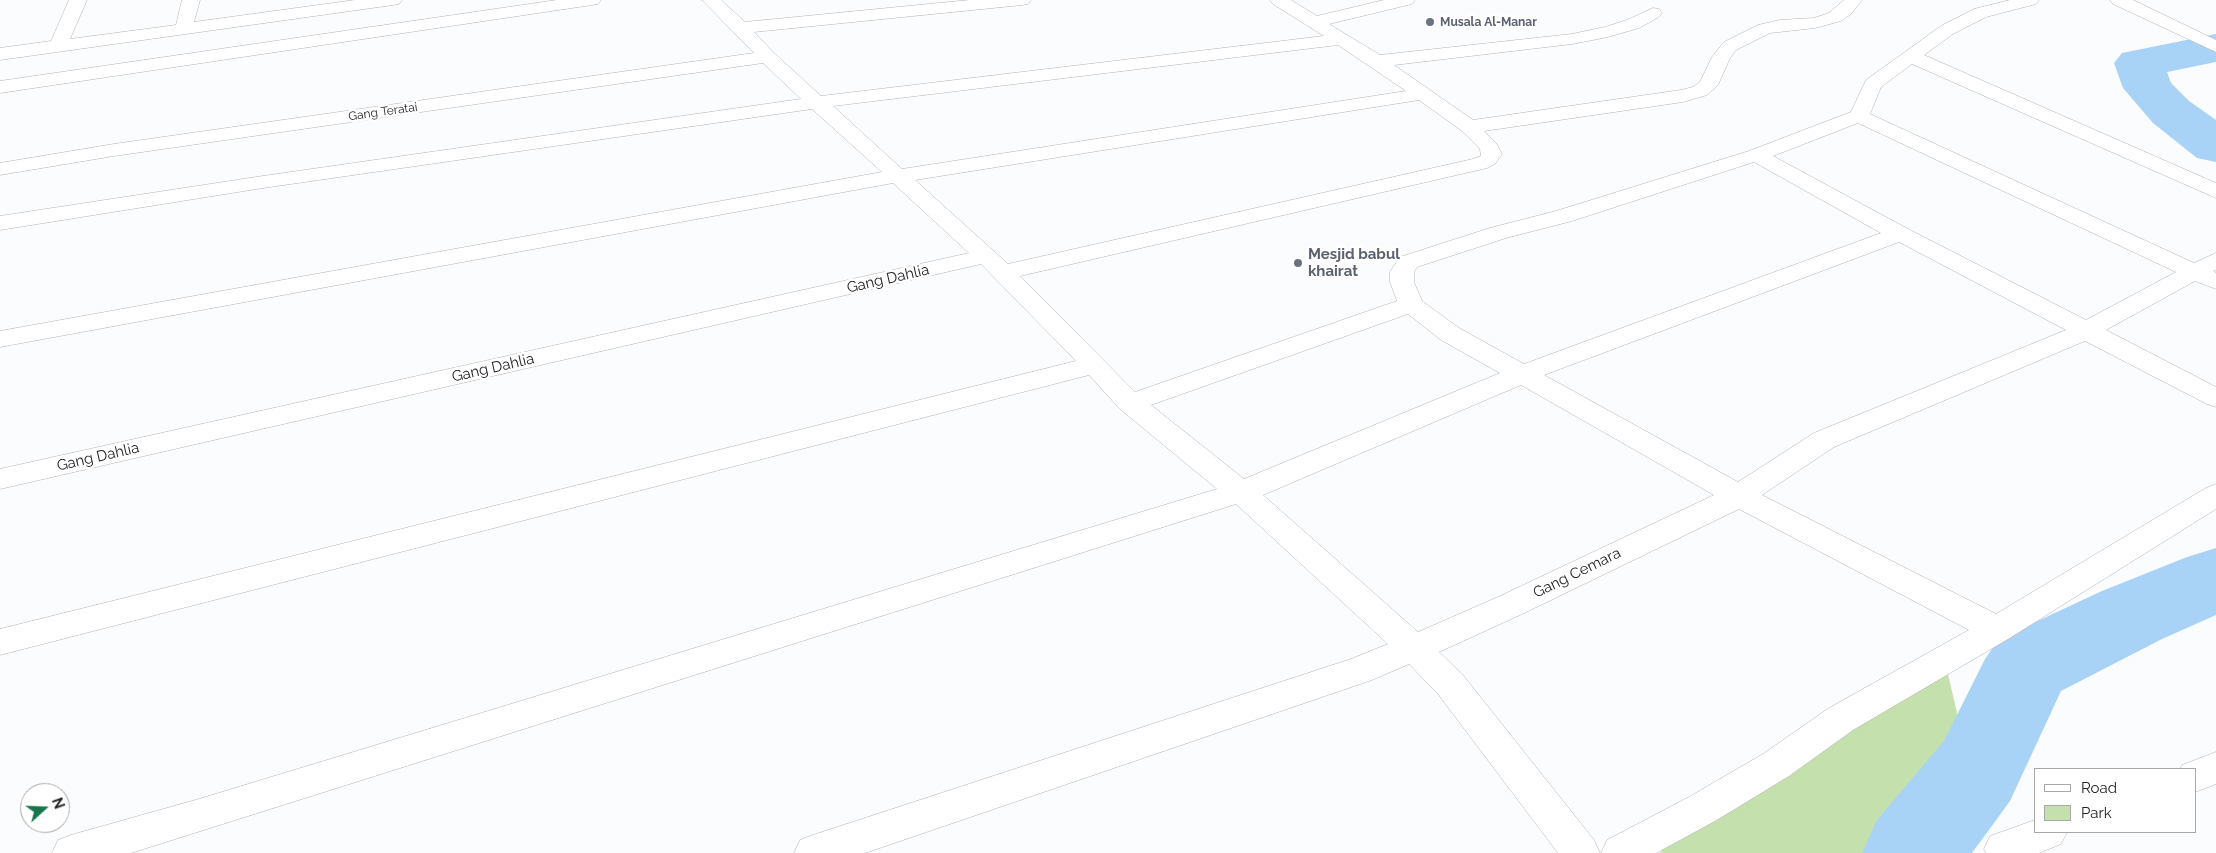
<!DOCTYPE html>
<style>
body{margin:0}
#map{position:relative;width:2216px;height:853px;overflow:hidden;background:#fbfcfd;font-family:Raleway,sans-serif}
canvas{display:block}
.legend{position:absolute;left:2034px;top:768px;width:162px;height:65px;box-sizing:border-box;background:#fff;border:1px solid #a8a8a8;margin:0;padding:6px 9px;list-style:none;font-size:15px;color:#252526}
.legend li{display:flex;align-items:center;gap:10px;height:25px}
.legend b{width:25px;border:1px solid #a8a8a8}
.north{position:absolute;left:20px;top:783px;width:50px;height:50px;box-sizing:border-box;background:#fff;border:1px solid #a8a8a8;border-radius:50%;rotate:70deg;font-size:14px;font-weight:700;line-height:20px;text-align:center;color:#252526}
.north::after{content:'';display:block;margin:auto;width:18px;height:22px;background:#16764c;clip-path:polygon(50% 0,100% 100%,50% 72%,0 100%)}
</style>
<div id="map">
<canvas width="2216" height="853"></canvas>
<ul class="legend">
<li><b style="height:6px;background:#fff"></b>Road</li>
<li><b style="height:14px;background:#c4e0ad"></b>Park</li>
</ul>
<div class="north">N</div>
</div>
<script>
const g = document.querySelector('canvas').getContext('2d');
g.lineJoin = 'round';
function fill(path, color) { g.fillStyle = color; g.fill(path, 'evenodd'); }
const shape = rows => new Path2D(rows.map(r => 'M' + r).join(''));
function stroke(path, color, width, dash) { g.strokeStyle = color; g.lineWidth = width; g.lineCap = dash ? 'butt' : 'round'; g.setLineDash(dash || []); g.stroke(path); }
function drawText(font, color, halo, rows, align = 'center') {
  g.font = font + ' Raleway,sans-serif'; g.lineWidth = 5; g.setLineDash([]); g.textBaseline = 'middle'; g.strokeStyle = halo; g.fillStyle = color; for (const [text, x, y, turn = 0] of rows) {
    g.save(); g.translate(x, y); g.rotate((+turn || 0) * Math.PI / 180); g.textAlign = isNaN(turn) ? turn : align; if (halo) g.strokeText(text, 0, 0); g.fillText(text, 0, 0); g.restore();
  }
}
fill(shape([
 [1948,674,1974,786,1936,853,1660,853,1665,845,1844,728]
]), '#c4e0ad');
fill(shape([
 [2216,34,2216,62,2167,72,2171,83,2189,101,2216,120,2216,162,2197,158,2153,123,2123,88,2114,63,2122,53,2216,34],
 [2216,548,2216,615,2162,639,2061,691,2010,801,1972,853,1862,853,1877,820,1944,741,1985,659,1999,639,2102,591,2187,557,2216,548]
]), '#a8d2f6');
const minor = shape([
 [69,0,87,0,70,39,176,25,182,0,200,0,194,22,355,0,402,0,399,4,393,5,0,60,0,48,51,41,69,0],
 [557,0,601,0,598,4,592,5,0,93,0,81,557,0],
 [702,0,721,0,745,22,970,0,1031,0,1028,4,1022,5,754,32,774,53,821,96,1324,36,1273,4,1270,0,1291,0,1317,16,1384,0,1415,0,1412,4,1329,24,1380,55,1572,34,1605,27,1627,20,1653,8,1659,9,1662,13,1659,17,1639,28,1608,37,1572,44,1394,65,1473,120,1681,90,1693,87,1700,82,1712,57,1724,42,1758,25,1780,20,1814,18,1829,13,1844,0,1862,0,1851,14,1841,21,1815,28,1770,33,1736,50,1730,58,1718,85,1707,95,1683,102,1484,131,1496,143,1502,154,1495,164,1487,168,1020,276,1135,392,1397,301,1390,282,1390,272,1400,257,1490,228,1556,211,1749,151,1851,112,1866,80,1941,26,1974,9,2010,0,2039,0,2036,4,1986,17,1953,34,1924,55,2216,183,2216,198,1912,64,1881,87,1870,114,2194,263,2216,253,2216,270,2213,271,2216,273,2216,289,2195,281,2106,330,2216,387,2216,407,2207,404,2085,341,1834,447,1762,495,1996,614,2206,488,2216,484,2216,509,2008,639,1853,730,1789,776,1715,821,1656,853,1601,853,1607,840,1689,797,1763,754,1829,708,1969,630,1739,509,1520,615,1439,652,1462,674,1594,840,1600,853,1558,853,1438,694,1409,664,1372,680,865,853,794,853,800,840,813,835,1351,659,1388,644,1236,504,131,853,52,853,58,840,71,835,199,799,1217,489,1120,409,1089,375,0,655,0,629,1076,361,981,264,0,489,0,469,969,253,893,183,0,347,0,331,882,172,812,109,263,188,0,230,0,216,263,176,801,99,763,63,114,156,0,175,0,163,114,144,754,53,702,0],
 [1338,45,1406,91,902,169,833,106,1338,45],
 [1419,100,1462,131,1480,149,1481,156,1473,159,1008,264,915,180,1419,100],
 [1858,123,2176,272,2086,320,1908,229,1773,156,1858,123],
 [1754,162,1881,233,1524,364,1459,328,1422,301,1414,282,1414,272,1417,267,1506,238,1572,221,1754,162],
 [1899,242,2066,330,1814,433,1738,482,1544,375,1899,242],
 [1408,314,1441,340,1500,373,1244,479,1151,405,1408,314],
 [1521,385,1714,495,1498,597,1418,632,1263,495,1521,385],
 [2110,0,2133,0,2216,40,2216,52,2113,4,2110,0],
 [2216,752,2216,784,2195,792,2195,769,2180,769,2182,765,2216,752],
 [2035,820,2035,832,2067,832,2061,844,2039,853,1986,853,1984,849,1990,836,2035,820]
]);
stroke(minor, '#b2b3b5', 1);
fill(minor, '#fff');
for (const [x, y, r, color] of [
 [1430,22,5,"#6b7280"],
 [1298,263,5,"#6b7280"]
]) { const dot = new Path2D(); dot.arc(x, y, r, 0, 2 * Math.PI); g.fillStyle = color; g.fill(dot); stroke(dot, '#fff', 2); }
drawText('bold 12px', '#5b616d', '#fff', [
 ["Musala Al-Manar",1440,22]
], 'left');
drawText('12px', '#252526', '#fff', [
 ["Gang Teratai",383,112,-8]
]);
drawText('bold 15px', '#5b616d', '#fff', [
 ["Mesjid babul",1308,254],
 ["khairat",1308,271]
], 'left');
drawText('15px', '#252526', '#fff', [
 ["Gang Dahlia",888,279,-13],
 ["Gang Dahlia",493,368,-13],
 ["Gang Dahlia",98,457,-13],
 ["Gang Cemara",1577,573,-26]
]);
</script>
